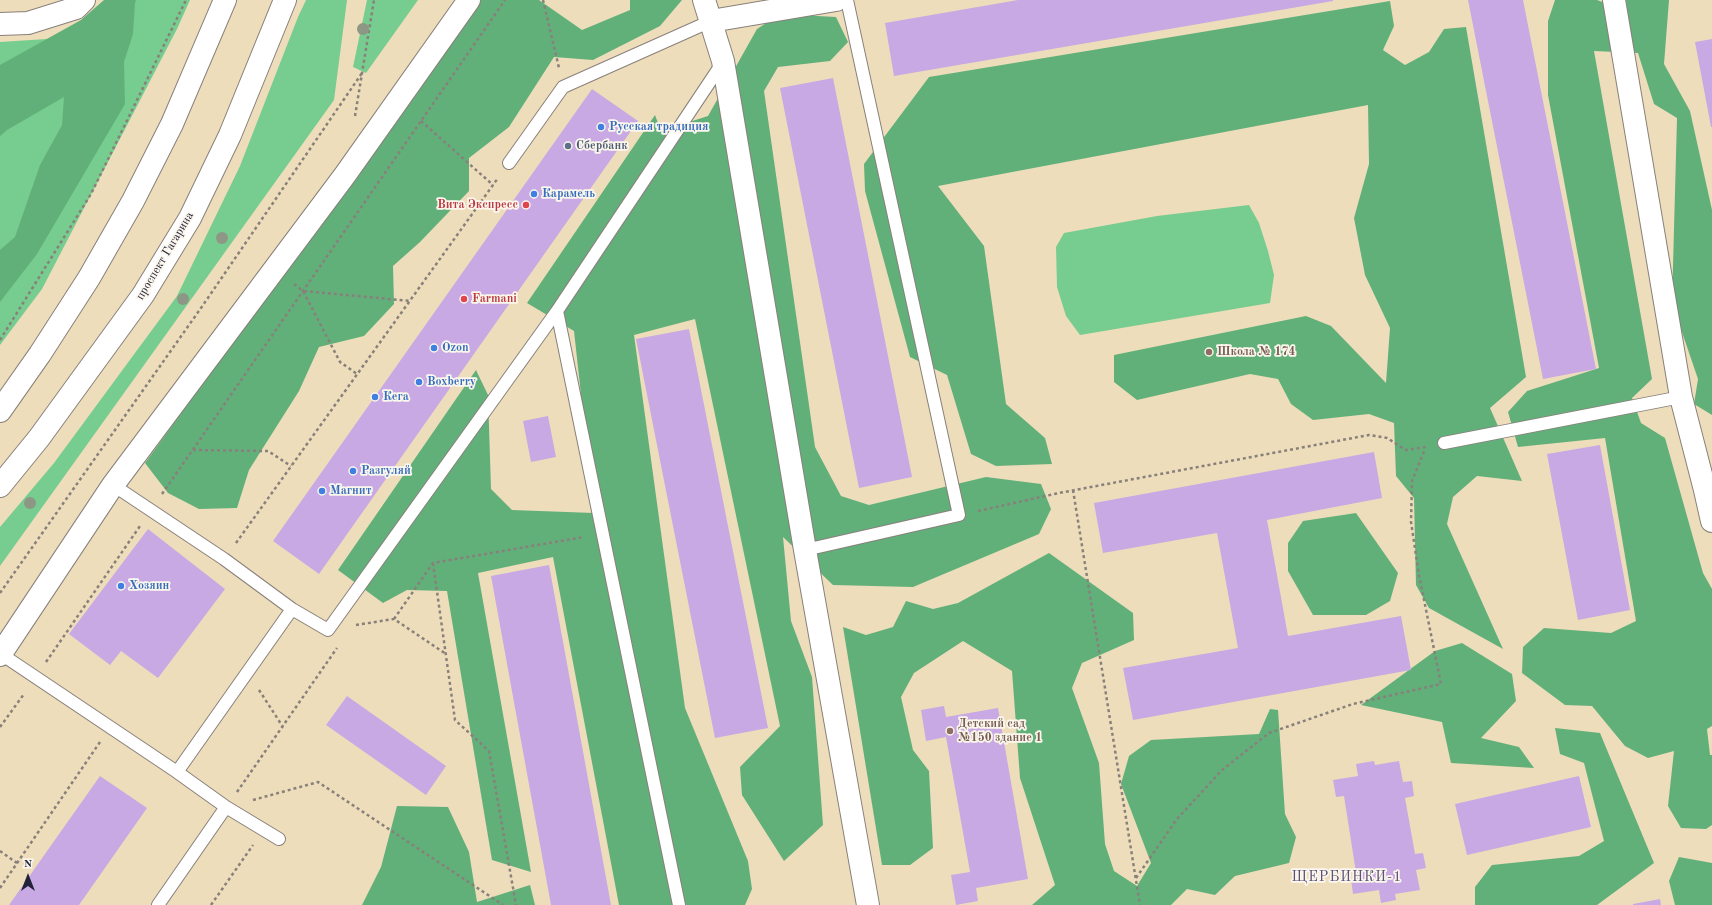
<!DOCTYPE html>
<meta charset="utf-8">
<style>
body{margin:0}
#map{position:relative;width:1712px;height:905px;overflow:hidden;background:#edb;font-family:"Old Standard TT",serif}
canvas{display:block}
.north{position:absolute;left:8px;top:857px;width:40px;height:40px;-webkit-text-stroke:3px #fbf7ec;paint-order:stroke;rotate:0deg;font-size:11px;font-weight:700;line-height:16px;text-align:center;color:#22223b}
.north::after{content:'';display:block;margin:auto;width:14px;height:18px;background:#22223b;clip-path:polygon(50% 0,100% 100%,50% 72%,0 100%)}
</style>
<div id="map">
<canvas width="1712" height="905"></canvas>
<div class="north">N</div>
</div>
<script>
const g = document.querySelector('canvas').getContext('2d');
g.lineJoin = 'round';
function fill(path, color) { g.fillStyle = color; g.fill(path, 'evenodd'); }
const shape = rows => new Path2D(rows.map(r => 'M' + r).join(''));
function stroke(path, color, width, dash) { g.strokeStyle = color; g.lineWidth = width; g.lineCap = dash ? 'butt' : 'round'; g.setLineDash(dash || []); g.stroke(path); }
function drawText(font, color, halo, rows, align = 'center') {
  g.font = font + ' "Old Standard TT",serif'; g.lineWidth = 3.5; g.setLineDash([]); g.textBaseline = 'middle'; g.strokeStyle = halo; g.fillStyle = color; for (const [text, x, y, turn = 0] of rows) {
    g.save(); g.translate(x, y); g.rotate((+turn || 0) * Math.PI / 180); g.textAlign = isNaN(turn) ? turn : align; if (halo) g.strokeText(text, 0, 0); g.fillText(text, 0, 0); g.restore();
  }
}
fill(shape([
 [111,0,190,0,177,29,42,289,0,345,0,42,62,38],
 [306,0,347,0,334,100,0,566,0,527,54,463,177,296,240,166,298,17],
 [367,0,418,0,366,73,353,67],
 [1249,205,1259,223,1268,251,1274,275,1270,303,1080,335,1066,316,1057,287,1056,247,1064,233,1157,216]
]), '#77cc8f');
fill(shape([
 [104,0,136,0,135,3,133,34,124,62,125,104,37,254,0,302,0,250,15,237,40,165,62,125,64,97,7,130,0,136,0,65,81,20],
 [481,0,539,0,582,30,630,10,630,0,682,0,660,26,593,60,554,57,509,127,469,158,469,191,420,242,393,266,394,304,364,336,319,347,299,391,249,470,237,508,199,509,168,493,145,463],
 [1555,0,1597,0,1627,11,1626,0,1669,0,1664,64,1690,111,1712,210,1712,415,1694,404,1698,379,1672,303,1677,118,1654,104,1638,53,1594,51,1652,379,1632,398,1641,423,1665,438,1703,573,1712,589,1712,726,1707,729,1710,755,1712,755,1712,825,1706,829,1681,828,1668,806,1674,751,1648,758,1625,746,1592,706,1565,705,1522,673,1523,647,1544,628,1611,633,1636,621,1605,438,1518,447,1508,412,1527,391,1599,368,1548,95,1548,21],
 [1390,1,1394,26,1383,50,1405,65,1429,52,1444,29,1466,27,1526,377,1490,408,1522,481,1477,476,1453,497,1447,524,1503,649,1429,608,1416,585,1414,498,1396,476,1394,423,1369,414,1313,420,1291,404,1278,379,1250,374,1137,400,1114,382,1114,355,1306,316,1331,326,1386,383,1390,328,1365,275,1354,218,1369,164,1368,105,938,186,984,246,1006,404,1045,438,1052,464,996,466,971,454,947,375,910,357,865,191,864,164,929,77],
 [780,14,836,17,848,42,830,61,778,67,764,91,815,447,841,496,869,505,986,477,1041,484,1051,509,1039,534,913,587,833,585,783,537,791,621,812,677,823,825,784,861,742,795,740,767,780,726,695,319,634,335,685,708,748,861,752,889,745,905,619,905,553,557,478,573,531,872,492,860,447,591,407,590,383,603,338,570,476,370,488,395,491,489,512,510,594,513,574,331,527,303,655,115,661,131,708,116,757,29],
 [1356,513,1398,573,1390,601,1366,615,1313,615,1288,571,1288,543,1303,521],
 [1049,553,1133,613,1134,640,1082,663,1072,688,1099,763,1105,844,1114,871,1137,886,1151,863,1121,784,1129,756,1151,740,1259,734,1270,709,1278,710,1285,814,1296,837,1289,863,1235,876,1215,895,1187,889,1171,905,1032,905,1055,885,1020,778,1012,671,963,641,914,673,901,697,913,750,929,771,933,848,910,865,882,865,843,627,866,635,893,627,906,601,933,609,958,603],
 [1462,643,1512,674,1516,701,1481,738,1519,747,1534,768,1451,763,1442,722,1361,705,1435,651],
 [1555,728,1600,733,1654,863,1597,905,1475,905,1475,887,1492,865,1579,856,1604,841,1584,763,1560,754],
 [397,806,448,807,469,852,477,902,530,885,535,905,362,905,381,867],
 [1679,857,1712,863,1712,905,1675,905,1669,881]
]), '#61b07a');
fill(shape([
 [1018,0,1333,0,1333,1,894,76,885,23],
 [1468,0,1523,0,1596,369,1543,379],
 [1712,39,1712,127,1711,127,1695,42],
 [833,78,912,477,859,488,780,88],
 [592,89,638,121,319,574,273,541],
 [689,329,768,728,715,738,636,339],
 [548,416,556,457,531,462,523,421],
 [1600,445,1630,610,1578,620,1547,454],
 [1374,452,1382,498,1267,520,1288,636,1401,616,1411,670,1133,720,1123,668,1238,648,1217,533,1103,553,1094,503],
 [148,529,225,589,158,678,121,651,110,665,69,634],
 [549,565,611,905,551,905,491,576],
 [347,696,446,766,426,795,326,725],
 [944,706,946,717,998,708,1028,879,976,888,978,901,956,905,951,875,970,872,946,737,926,741,921,710],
 [1374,761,1375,765,1399,761,1403,782,1412,781,1414,796,1405,798,1415,854,1423,853,1426,868,1416,870,1420,890,1395,894,1396,900,1381,903,1379,890,1353,894,1351,879,1357,879,1344,796,1336,797,1333,780,1358,776,1356,764],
 [100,776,147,808,79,905,9,905],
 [1579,776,1591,827,1467,855,1455,804],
 [1660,899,1661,905,1633,905,1633,904]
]), '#c8a9e4');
const service = shape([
 [509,163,563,87,711,21],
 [557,311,679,905],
 [1444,443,1681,397],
 [113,485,224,559,292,609],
 [805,550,959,515,847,0],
 [1,654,177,772],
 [279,839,226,807,177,772,292,609,328,630,557,311,723,62],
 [158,905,226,807]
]);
const minor = shape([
 [704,0,723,61,805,550,868,905],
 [1614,0,1681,397,1705,490,1712,521],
 [711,21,836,0],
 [0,655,113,485,345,175,469,0]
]);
const primary = shape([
 [0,24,28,23,76,8,84,0],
 [0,411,40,354,89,278,133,201,172,124,225,0],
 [0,486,39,438,143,295,190,218,230,135,285,0]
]);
stroke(service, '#88807b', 14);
stroke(minor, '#88807b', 24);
stroke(primary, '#88807b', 24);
stroke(shape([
 [543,0,559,68],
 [355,116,374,0],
 [421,121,493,185],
 [294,284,303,291,340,362,357,374],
 [304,291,410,301],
 [0,340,91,194,186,0],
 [193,450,268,451,291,466],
 [1073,490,1140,905],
 [162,494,505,0],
 [978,511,1059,493,1369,435,1387,438,1406,450,1426,447],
 [236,543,498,178],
 [433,563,455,720,489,751,516,905],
 [0,593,201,308,362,73],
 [394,619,433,563,584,537],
 [356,625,394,619,446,654],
 [46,662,140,526],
 [259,690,283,727],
 [0,727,24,694],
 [237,792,337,648],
 [253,800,318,782,503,905],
 [0,851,17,863],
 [1136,878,1177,819,1222,770,1269,733,1353,704,1441,684,1419,575,1411,522,1412,481,1425,449],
 [0,888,100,742],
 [211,905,253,845]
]), '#88807b', 2.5, [3, 3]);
stroke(service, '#fff', 12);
stroke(minor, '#fff', 22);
stroke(primary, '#fff', 22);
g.fillStyle = '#8e9785';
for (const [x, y] of [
 [363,29],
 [222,238],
 [183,299],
 [30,503]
]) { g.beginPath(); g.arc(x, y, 6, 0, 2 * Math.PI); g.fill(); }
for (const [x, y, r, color] of [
 [601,127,4,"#3f7fe0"],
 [568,146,4,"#5c6f8a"],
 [534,194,4,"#3f7fe0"],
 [526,205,4,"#e0444e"],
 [464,299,4,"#e0444e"],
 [434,348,4,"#3f7fe0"],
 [1209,352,4,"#8d6e63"],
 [419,382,4,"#3f7fe0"],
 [375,397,4,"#3f7fe0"],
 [353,471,4,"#3f7fe0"],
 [322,491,4,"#3f7fe0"],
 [121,586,4,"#3f7fe0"],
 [950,731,4,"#8d6e63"]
]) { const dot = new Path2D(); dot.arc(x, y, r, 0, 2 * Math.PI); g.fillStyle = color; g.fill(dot); stroke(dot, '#fbf7ec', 1.5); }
drawText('bold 12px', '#366cbe', '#fbf7ec', [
 ["Русская традиция",609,127],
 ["Карамель",542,194],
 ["Ozon",442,348],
 ["Boxberry",427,382],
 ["Кега",383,397],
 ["Разгуляй",361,471],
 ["Магнит",330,491],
 ["Хозяин",129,586]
], 'left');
drawText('bold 12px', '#4e5e75', '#fbf7ec', [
 ["Сбербанк",576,146]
], 'left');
drawText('bold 12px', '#be3a42', '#fbf7ec', [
 ["Вита Экспресс",518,205],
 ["Farmani",472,299,"left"]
], 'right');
drawText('12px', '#22223b', '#fbf7ec', [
 ["проспект Гагарина",165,256,-59]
]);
drawText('bold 12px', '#785e54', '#fbf7ec', [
 ["Школа № 174",1217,352],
 ["Детский сад",958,724],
 ["№150 здание 1",958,738]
], 'left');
g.letterSpacing = '1px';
drawText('14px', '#5c5176', '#fbf7ec', [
 ["ЩЕРБИНКИ-1",1347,877]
]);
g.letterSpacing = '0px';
</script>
